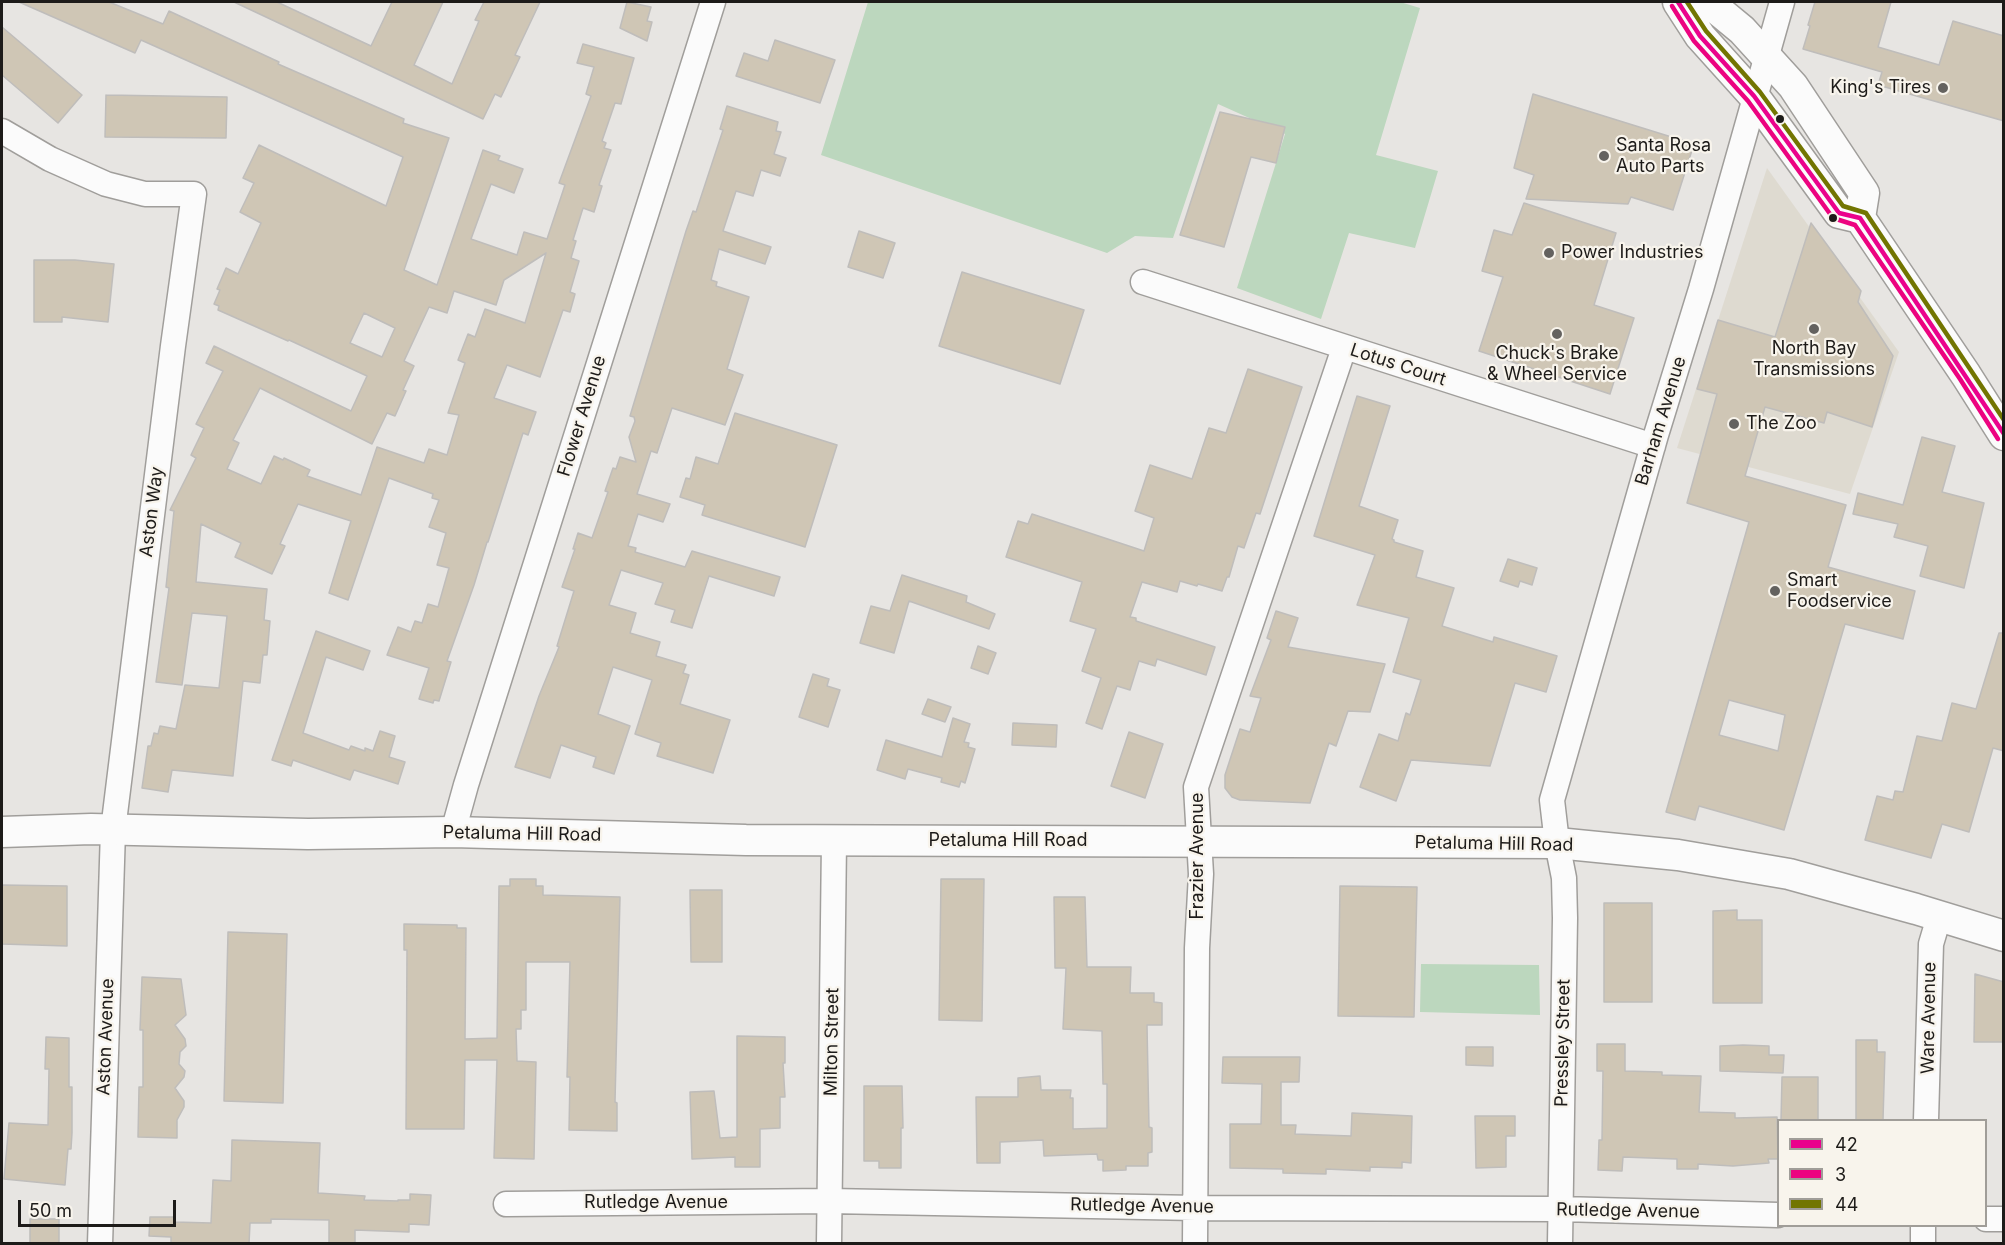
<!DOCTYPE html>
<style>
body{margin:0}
#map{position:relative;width:2005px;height:1245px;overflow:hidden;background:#e7e5e2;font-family:Inter,sans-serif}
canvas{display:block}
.frame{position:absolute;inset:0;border:3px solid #1d1b19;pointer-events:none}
.legend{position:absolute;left:1777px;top:1119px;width:210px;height:108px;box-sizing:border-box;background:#f8f4ec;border:2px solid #a09d98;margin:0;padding:8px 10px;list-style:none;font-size:18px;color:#1d1b19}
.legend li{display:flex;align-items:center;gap:12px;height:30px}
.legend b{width:30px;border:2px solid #a09d98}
.scale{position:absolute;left:18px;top:1200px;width:158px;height:27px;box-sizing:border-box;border:3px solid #1d1b19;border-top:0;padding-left:8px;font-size:18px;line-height:21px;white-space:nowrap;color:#1d1b19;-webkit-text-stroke:4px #f8f4ec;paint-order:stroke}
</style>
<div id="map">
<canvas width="2005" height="1245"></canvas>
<div class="frame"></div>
<ul class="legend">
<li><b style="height:8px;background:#ea028c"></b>42</li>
<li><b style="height:8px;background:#ec0380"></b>3</li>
<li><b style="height:8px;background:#727501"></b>44</li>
</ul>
<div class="scale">50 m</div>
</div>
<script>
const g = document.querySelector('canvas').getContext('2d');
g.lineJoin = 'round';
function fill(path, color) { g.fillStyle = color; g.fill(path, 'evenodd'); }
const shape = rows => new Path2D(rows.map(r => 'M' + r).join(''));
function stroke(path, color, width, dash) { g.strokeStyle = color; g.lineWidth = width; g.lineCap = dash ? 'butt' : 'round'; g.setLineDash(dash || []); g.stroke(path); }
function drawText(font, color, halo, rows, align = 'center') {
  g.font = font + ' Inter,sans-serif'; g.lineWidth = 4.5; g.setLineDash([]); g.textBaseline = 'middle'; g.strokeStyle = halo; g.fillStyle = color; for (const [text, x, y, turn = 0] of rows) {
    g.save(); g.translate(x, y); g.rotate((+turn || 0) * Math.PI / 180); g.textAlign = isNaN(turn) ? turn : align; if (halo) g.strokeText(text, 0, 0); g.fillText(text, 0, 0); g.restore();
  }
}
fill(shape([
 [1767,168,1899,352,1850,494,1677,448]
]), '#dedad0');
fill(shape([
 [868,2,1400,2,1420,8,1376,155,1438,171,1415,248,1349,233,1321,319,1237,288,1285,134,1218,104,1173,238,1135,236,1107,253,821,155],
 [1421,964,1539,965,1540,1015,1420,1012]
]), '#bcd7be');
const building = shape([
 [19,2,109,2,163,24,169,11,279,62,278,64,404,119,403,123,449,138,404,270,437,285,483,150,500,156,498,160,523,169,514,193,491,184,471,239,517,255,524,232,547,239,565,185,559,183,591,96,586,94,594,67,577,63,583,44,634,58,621,104,615,103,602,141,606,143,604,148,611,150,599,185,602,186,594,212,583,208,573,240,576,241,571,258,579,261,570,292,575,294,570,312,563,310,540,377,507,365,494,398,536,412,528,435,523,433,488,542,487,542,474,585,447,661,451,662,439,701,434,700,433,703,419,699,429,668,387,655,398,627,411,632,415,621,422,623,428,604,438,607,449,568,437,565,446,533,429,527,439,500,432,498,433,494,389,478,348,600,329,593,351,521,298,504,280,544,285,546,272,574,235,557,241,543,201,524,196,582,267,589,264,620,270,621,267,655,263,655,260,683,243,681,233,776,172,770,168,792,142,788,148,746,151,746,154,733,158,734,160,726,176,729,185,685,219,688,227,616,192,613,182,685,156,682,169,588,166,587,174,511,170,510,196,458,191,455,204,428,196,424,223,371,206,363,214,346,351,411,367,376,289,340,288,341,218,310,219,306,214,304,220,290,217,289,226,268,238,274,261,223,240,212,254,183,243,178,259,145,386,206,403,157,141,40,135,53,19,2],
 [546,253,525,323,485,309,475,337,468,334,458,360,465,363,448,413,459,415,447,455,429,449,424,463,377,447,361,495,307,476,310,470,284,458,283,460,274,456,261,484,227,469,239,443,233,440,260,388,372,444,387,413,395,416,406,391,403,390,414,366,404,361,429,307,447,313,454,291,496,305,504,280,546,253],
 [364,313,395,328,382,357,350,343,364,313],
 [234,2,277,2,371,46,392,2,443,2,414,65,452,84,479,21,475,20,484,2,540,2,515,55,520,57,501,97,495,94,483,119,234,2],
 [627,2,651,7,647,21,652,22,647,41,620,28,627,2],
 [1815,2,1891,2,1878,47,1939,65,1953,21,2004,36,2004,121,1878,85,1882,72,1803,49,1810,26,1808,25,1815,2],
 [2,27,82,95,58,123,2,75,2,27],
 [775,40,835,60,820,103,736,76,744,53,768,61,775,40],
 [1533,94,1694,144,1673,210,1631,197,1628,204,1526,199,1534,175,1514,168,1533,94],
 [106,95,227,97,226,138,105,137,106,95],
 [727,106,778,122,776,131,781,132,774,154,786,158,780,176,761,170,753,196,736,191,723,231,771,247,765,264,719,249,711,280,717,282,716,286,749,297,727,369,743,375,725,425,672,408,657,453,651,451,637,494,670,504,663,522,638,514,628,546,636,548,635,552,685,567,692,551,780,577,774,596,709,576,692,628,671,622,675,610,655,604,663,583,621,570,609,605,636,613,630,633,660,642,656,656,686,665,683,673,689,675,680,704,730,720,713,773,657,756,661,743,635,734,652,680,613,667,598,714,630,726,614,774,593,767,596,757,561,745,550,778,515,767,539,696,559,647,557,646,574,591,562,587,575,549,573,549,578,533,592,538,608,492,605,491,613,468,616,469,620,457,636,462,629,437,635,421,634,417,630,416,686,231,693,211,696,212,723,130,720,129,727,106],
 [1220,112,1285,127,1276,163,1251,157,1224,247,1180,235,1220,112],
 [1524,203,1616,233,1594,305,1634,318,1610,394,1479,351,1503,277,1482,271,1494,230,1512,235,1524,203],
 [1811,223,1861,291,1858,302,1893,356,1872,427,1827,412,1824,423,1765,407,1745,476,1846,505,1828,567,1915,591,1903,639,1845,624,1784,830,1699,806,1695,820,1666,812,1749,522,1687,503,1717,394,1697,389,1718,320,1775,337,1811,223],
 [1729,700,1785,715,1778,751,1719,735,1729,700],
 [859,231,895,243,883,278,848,267,859,231],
 [34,260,75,260,114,264,108,322,62,317,62,322,34,322,34,260],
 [962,272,1084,310,1060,384,939,346,962,272],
 [1248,369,1302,387,1260,514,1256,513,1244,548,1238,546,1229,577,1227,577,1222,591,1198,584,1197,586,1180,581,1177,592,1142,582,1130,617,1136,618,1136,621,1215,647,1206,675,1157,659,1155,666,1139,661,1130,690,1117,686,1102,729,1086,723,1101,678,1082,671,1096,629,1070,621,1082,582,1006,557,1018,521,1028,524,1032,514,1144,551,1154,518,1135,511,1150,465,1192,479,1209,428,1226,433,1248,369],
 [1357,396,1390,406,1359,506,1398,520,1392,539,1394,540,1394,542,1423,551,1416,577,1454,588,1442,626,1493,642,1494,637,1557,656,1546,692,1515,683,1490,766,1411,760,1396,801,1360,787,1379,734,1398,741,1406,713,1410,715,1421,680,1393,672,1409,618,1357,605,1375,555,1314,536,1357,396],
 [735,413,837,445,805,547,702,515,705,505,680,497,686,478,690,479,696,457,718,464,735,413],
 [1922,437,1955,446,1942,492,1984,503,1964,588,1920,576,1928,546,1894,537,1898,524,1853,514,1858,493,1903,505,1922,437],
 [1508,559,1537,568,1532,585,1520,581,1518,587,1500,581,1508,559],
 [902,575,967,596,966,602,995,614,989,629,909,601,894,653,860,643,871,606,890,611,902,575],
 [1276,611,1298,618,1288,647,1385,664,1370,712,1348,711,1336,746,1329,743,1310,803,1240,800,1232,797,1225,788,1225,775,1240,729,1250,732,1261,698,1250,696,1271,640,1267,638,1276,611],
 [316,631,370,651,363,670,326,657,303,733,349,750,351,746,365,751,365,748,373,751,380,731,395,736,389,757,405,762,398,784,354,770,350,780,293,760,291,766,272,760,316,631],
 [1999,633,2004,633,2004,751,1993,748,1969,832,1942,824,1931,858,1865,840,1877,796,1893,800,1895,791,1903,792,1917,736,1942,741,1952,703,1976,709,1999,633],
 [978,646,996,653,988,674,971,668,978,646],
 [813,674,829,679,827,686,840,690,828,727,799,717,813,674],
 [928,699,951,707,945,722,922,714,928,699],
 [953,718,970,724,964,742,969,743,968,747,975,749,965,783,961,781,959,787,941,782,942,778,908,769,905,779,877,770,886,740,942,757,953,718],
 [1013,723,1057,725,1056,747,1012,745,1013,723],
 [1129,732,1163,744,1145,798,1111,786,1129,732],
 [510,879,536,879,536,886,543,886,543,895,620,897,615,1102,617,1103,617,1131,569,1130,570,1077,567,1077,570,962,526,962,526,1010,521,1010,521,1029,516,1029,517,1061,536,1062,534,1159,494,1158,497,1060,465,1060,464,1129,406,1129,407,950,404,950,404,924,457,925,457,928,466,928,465,1039,497,1038,499,886,510,886,510,879],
 [941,879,984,879,982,1021,939,1020,941,879],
 [2,885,67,886,67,946,2,944,2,885],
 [1340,886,1417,887,1414,1017,1338,1016,1340,886],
 [690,890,722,890,722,962,691,962,690,890],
 [1054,897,1085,897,1087,967,1131,967,1130,993,1154,993,1154,1002,1162,1003,1162,1025,1147,1025,1149,1127,1152,1128,1152,1152,1148,1153,1148,1166,1126,1166,1126,1170,1103,1171,1103,1160,1098,1160,1097,1154,1044,1156,1043,1140,1000,1142,1000,1163,977,1163,976,1097,1018,1097,1018,1078,1040,1076,1041,1090,1071,1090,1070,1098,1073,1098,1073,1129,1107,1128,1107,1084,1103,1084,1102,1031,1063,1029,1066,968,1055,968,1054,897],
 [1604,903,1652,903,1652,1002,1604,1002,1604,903],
 [1737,910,1737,920,1762,920,1762,1003,1713,1003,1713,911,1737,910],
 [228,932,287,934,283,1103,224,1101,228,932],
 [1975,974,2004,982,2004,1042,1974,1042,1975,974],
 [142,977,181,979,186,1015,175,1025,185,1039,186,1046,180,1052,179,1064,185,1071,184,1077,175,1088,184,1101,184,1107,177,1120,177,1138,138,1137,139,1087,143,1087,143,1030,140,1030,142,977],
 [737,1036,785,1037,785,1063,783,1063,785,1097,780,1097,780,1128,760,1129,760,1167,735,1167,735,1157,692,1159,690,1092,714,1091,720,1138,737,1137,737,1036],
 [46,1037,69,1038,69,1087,72,1087,72,1133,71,1149,68,1149,65,1185,4,1179,9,1123,48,1125,49,1069,45,1069,46,1037],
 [1856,1040,1877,1040,1877,1052,1885,1052,1883,1120,1856,1120,1856,1040],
 [1597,1044,1625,1044,1625,1071,1662,1072,1662,1075,1701,1076,1699,1112,1735,1113,1735,1118,1777,1117,1778,1159,1768,1159,1769,1163,1733,1166,1698,1164,1698,1169,1677,1169,1677,1159,1623,1157,1622,1171,1598,1170,1599,1140,1602,1140,1603,1071,1597,1071,1597,1044],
 [1743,1045,1769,1046,1769,1055,1784,1055,1783,1073,1720,1071,1720,1046,1743,1045],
 [1466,1047,1493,1047,1493,1066,1466,1065,1466,1047],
 [1223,1057,1300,1057,1299,1082,1281,1082,1281,1125,1296,1125,1295,1134,1351,1136,1352,1113,1412,1116,1411,1163,1402,1162,1402,1168,1370,1167,1370,1171,1326,1169,1326,1174,1283,1173,1283,1169,1230,1168,1230,1124,1261,1124,1262,1084,1222,1083,1223,1057],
 [1782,1077,1818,1077,1818,1120,1781,1120,1782,1077],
 [864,1086,902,1086,903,1128,901,1128,901,1168,879,1168,879,1161,864,1161,864,1086],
 [1475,1116,1515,1116,1515,1136,1506,1136,1506,1167,1476,1168,1475,1116],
 [232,1140,320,1143,318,1193,365,1196,364,1200,398,1201,398,1200,410,1200,410,1194,431,1195,429,1225,409,1224,409,1232,355,1230,355,1244,329,1244,329,1220,271,1219,271,1223,250,1223,249,1244,171,1244,171,1237,149,1236,150,1217,174,1217,174,1222,211,1223,213,1180,231,1181,232,1140],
 [30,1219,59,1219,59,1244,30,1244,30,1219]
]);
fill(building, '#cfc6b5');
stroke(building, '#bfbdbb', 1.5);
const minor = shape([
 [2,131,50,159,106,184,145,194,194,194,173,346,113,830,100,1244],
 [1143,282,1653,446],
 [453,832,466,785,713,2],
 [1926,1120,1931,944,1939,917],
 [506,1204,830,1201,1196,1208,1561,1209,1778,1215],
 [1986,1219,2004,1219],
 [829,1244,834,841],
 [1195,1244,1197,948,1201,874,1196,787,1344,348],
 [1560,1244,1565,918,1564,878,1557,843,1552,800,1656,435,1701,289,1782,2],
 [1923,1244,1923,1226]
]);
const major = shape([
 [1678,2,1700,36,1754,96,1839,213,1860,218,1966,375,2004,435],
 [1708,2,1742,30,1793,86,1864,193,1860,218],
 [2,832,91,829,308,834,453,832,746,840,1557,843,1678,855,1789,874,1916,909,2004,936]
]);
stroke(minor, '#a09e9b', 27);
stroke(major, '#a09e9b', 33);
stroke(minor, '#fbfbfb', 24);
stroke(major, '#fbfbfb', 30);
stroke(shape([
 [1678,2,1700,36,1754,96,1839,213,1860,218,2004,434]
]), '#ea028c', 4.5);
stroke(shape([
 [1672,6,1694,41,1748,101,1833,218,1855,225,1960,379,1998,439]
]), '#ec0380', 4.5);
stroke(shape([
 [1687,2,1706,31,1760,92,1843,206,1866,213,2004,420]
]), '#727501', 4.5);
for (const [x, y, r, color] of [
 [1943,88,6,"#64625f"],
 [1780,119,5,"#1d1b19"],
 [1604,156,6,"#64625f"],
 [1833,218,5,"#1d1b19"],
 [1549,253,6,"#64625f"],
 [1814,329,6,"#64625f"],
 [1557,334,6,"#64625f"],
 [1734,424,6,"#64625f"],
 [1775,591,6,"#64625f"]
]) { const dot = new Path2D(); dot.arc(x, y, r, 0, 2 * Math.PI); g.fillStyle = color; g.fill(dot); stroke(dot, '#f8f4ec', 2); }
drawText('18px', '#1d1b19', '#f8f4ec', [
 ["King's Tires",1931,88,"right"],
 ["Santa Rosa",1616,146],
 ["Auto Parts",1616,167],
 ["Power Industries",1561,253],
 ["North Bay",1814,349,"center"],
 ["Transmissions",1814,370,"center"],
 ["Chuck's Brake",1557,354,"center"],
 ["& Wheel Service",1557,375,"center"],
 ["The Zoo",1746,424],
 ["Smart",1787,581],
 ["Foodservice",1787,602]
], 'left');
drawText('18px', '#1d1b19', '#f8f4ec', [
 ["Lotus Court",1398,365,18],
 ["Flower Avenue",582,416,-73],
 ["Barham Avenue",1661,421,-73],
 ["Aston Way",152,512,-83],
 ["Petaluma Hill Road",522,834,1],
 ["Petaluma Hill Road",1008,841],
 ["Petaluma Hill Road",1494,844,1],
 ["Frazier Avenue",1198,856,-90],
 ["Ware Avenue",1929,1018,-89],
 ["Aston Avenue",106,1037,-88],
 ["Milton Street",832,1042,-89],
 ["Pressley Street",1563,1043,-89],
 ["Rutledge Avenue",656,1203],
 ["Rutledge Avenue",1142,1206,1],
 ["Rutledge Avenue",1628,1211,1]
]);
</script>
